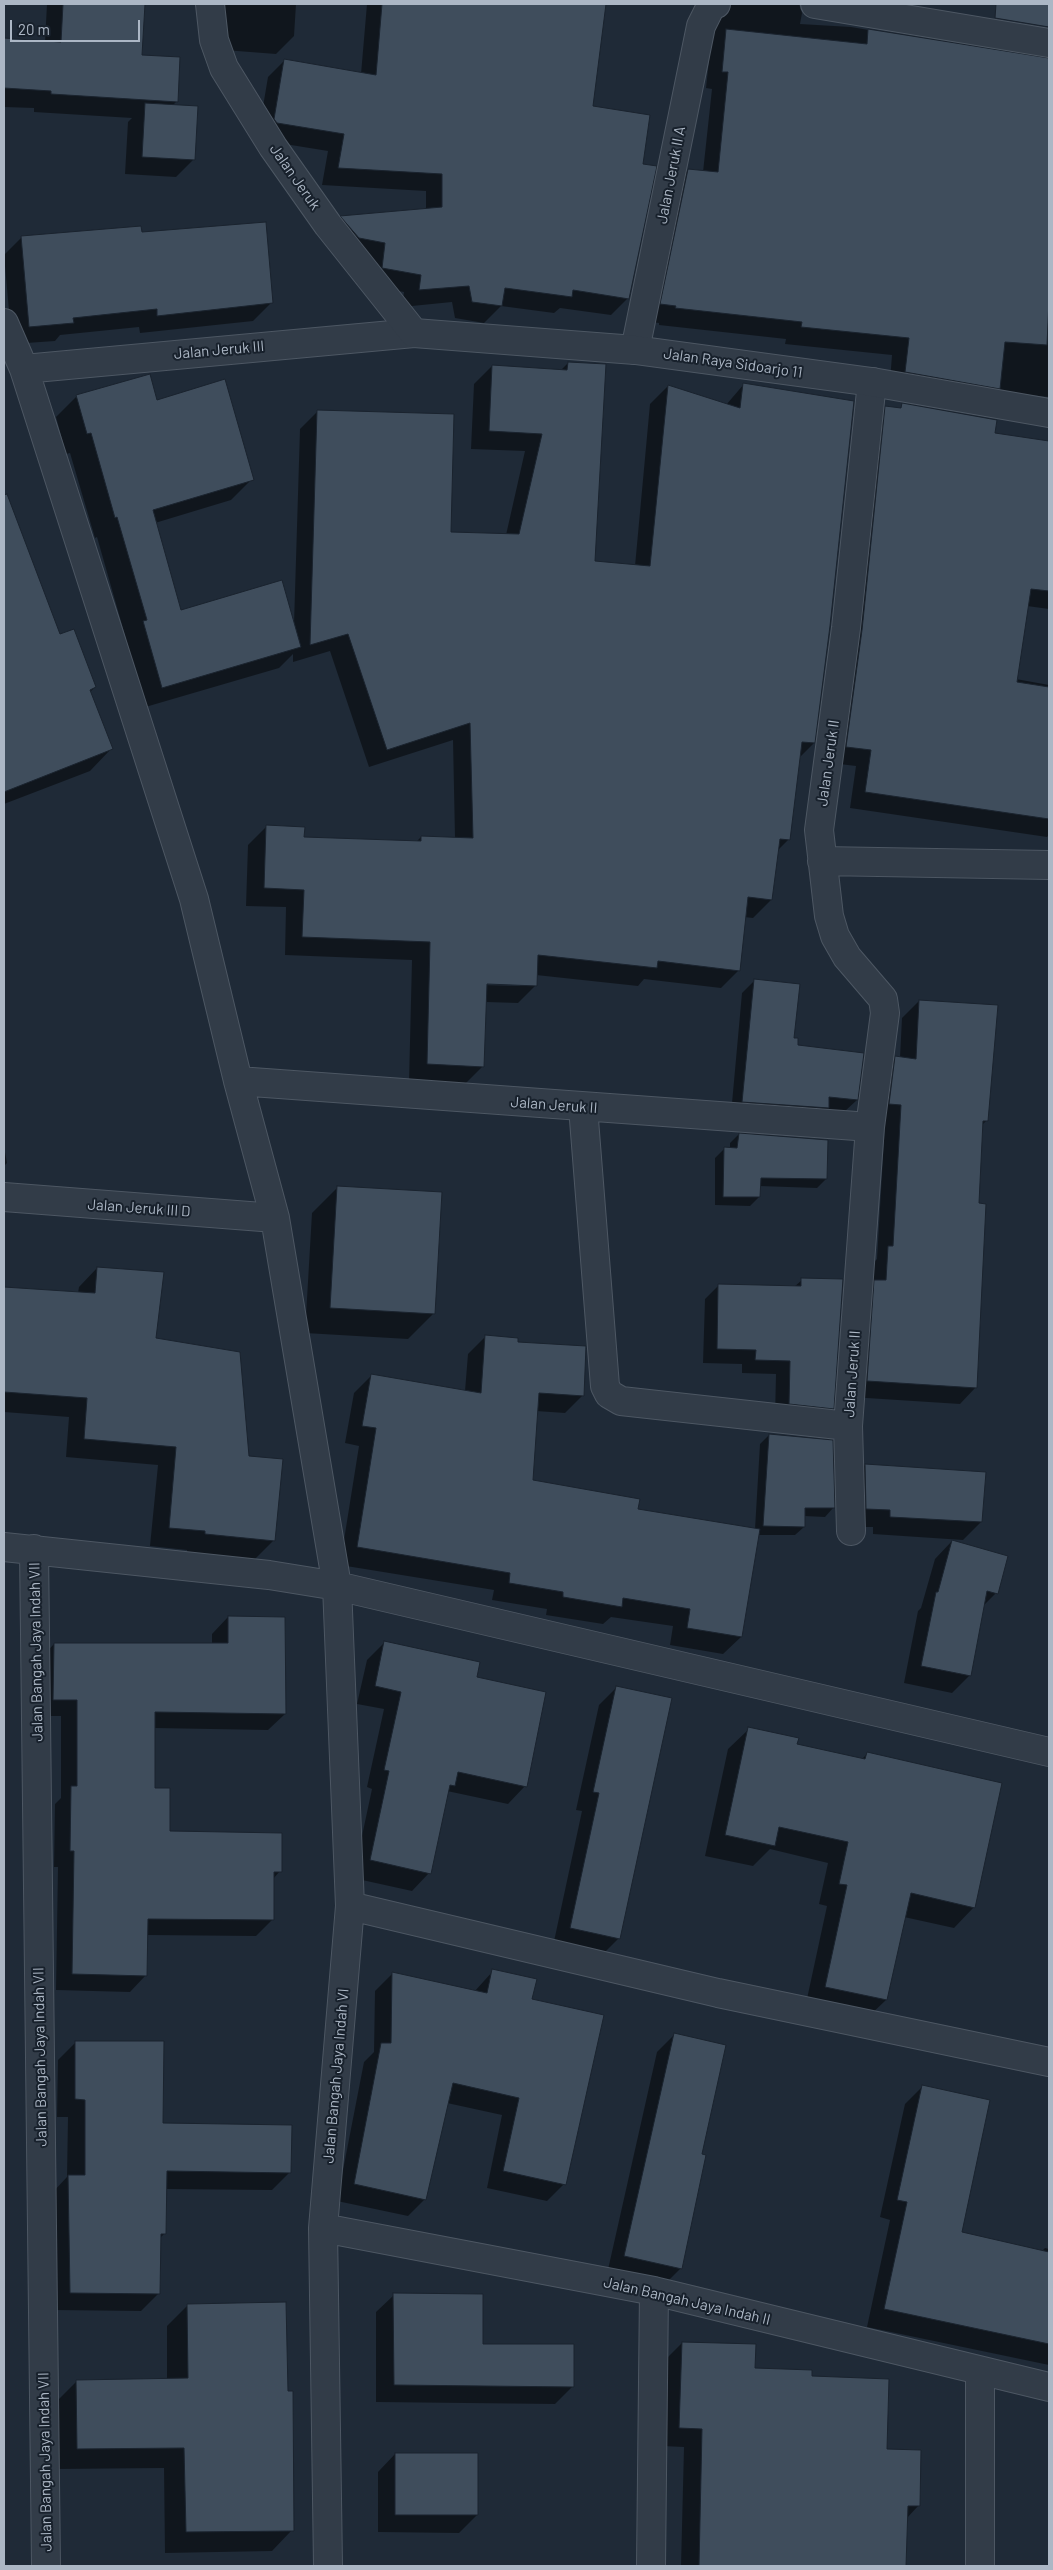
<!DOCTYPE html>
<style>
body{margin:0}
#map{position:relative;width:1053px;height:2570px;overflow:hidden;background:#1f2a37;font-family:Barlow,sans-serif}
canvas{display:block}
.frame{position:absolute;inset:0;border:5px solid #acb7c5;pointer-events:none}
.scale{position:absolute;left:10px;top:20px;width:130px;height:22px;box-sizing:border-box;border:2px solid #acb7c5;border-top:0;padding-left:6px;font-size:15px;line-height:18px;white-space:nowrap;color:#acb7c5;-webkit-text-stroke:4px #18212c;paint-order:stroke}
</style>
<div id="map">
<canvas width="1053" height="2570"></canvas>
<div class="frame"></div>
<div class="scale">20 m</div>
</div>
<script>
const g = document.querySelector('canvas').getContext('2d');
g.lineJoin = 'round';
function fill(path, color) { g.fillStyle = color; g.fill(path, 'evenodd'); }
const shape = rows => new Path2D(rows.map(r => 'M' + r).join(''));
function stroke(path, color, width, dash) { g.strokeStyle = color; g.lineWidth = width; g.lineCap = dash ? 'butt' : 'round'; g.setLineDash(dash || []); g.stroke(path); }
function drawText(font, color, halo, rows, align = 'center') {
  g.font = font + ' Barlow,sans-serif'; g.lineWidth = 4; g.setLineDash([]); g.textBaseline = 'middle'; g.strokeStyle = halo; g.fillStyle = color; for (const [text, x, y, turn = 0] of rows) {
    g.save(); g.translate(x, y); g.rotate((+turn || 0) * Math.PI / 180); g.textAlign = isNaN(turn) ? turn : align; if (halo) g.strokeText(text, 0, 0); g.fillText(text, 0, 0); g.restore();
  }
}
fill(shape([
 [47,4,144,4,141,56,176,102,172,106,194,159,176,177,125,174,128,122,132,118,34,112,34,108,4,107,4,39,45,42],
 [212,4,296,4,294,36,276,54,211,49],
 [367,4,605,4,592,107,641,166,628,298,611,315,560,308,554,313,501,306,484,323,455,318,452,302,402,307,404,292,366,285,324,233,341,217,426,210,426,191,322,185,328,151,260,140,258,136,268,77,285,60,361,74],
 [715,4,799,4,802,13,800,24,851,27,1048,60,1047,55,1049,52,1049,397,890,381,892,355,785,344,786,339,659,325,659,323,644,321,671,188,688,170,703,172,712,89,706,88],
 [141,234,271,303,253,321,140,333,139,327,60,335,55,341,12,344,4,255,22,237],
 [568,363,594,563,635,566,650,404,668,386,726,405,744,384,814,743,799,758,789,839,777,851,771,900,753,918,744,917,739,970,721,988,644,979,638,986,536,975,536,985,518,1003,486,1002,483,1066,465,1084,409,1082,412,960,285,955,286,907,246,906,248,845,266,827,303,838,416,842,421,837,455,838,453,740,369,767,330,651,293,662,293,654,279,668,142,708,123,643,126,639,97,537,95,538,70,453,66,454,56,417,76,397,149,375,156,401,252,479,231,500,155,523,180,611,294,624,300,429,318,411,449,533,506,535,525,451,471,449,474,384,492,366,561,370],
 [481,982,520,984,520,986,481,985],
 [884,419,1049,443,1049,609,1027,606,1016,679,1049,685,1049,835,1047,837,850,808,856,766,831,763,868,435],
 [13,514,59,636,95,687,90,692,111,749,90,771,4,804,4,517],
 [755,980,796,1046,857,1100,844,1112,731,1114,742,993],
 [919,1001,987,1120,981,1126,978,1205,976,1387,960,1404,851,1397,872,1264,877,1259,885,1122,873,1120,879,1074,896,1058,900,1058,902,1018],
 [739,1134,826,1179,817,1188,759,1186,759,1197,750,1206,715,1205,715,1158,724,1149,730,1149,730,1143],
 [4,1147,7,1163,4,1166],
 [338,1187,434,1313,408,1339,305,1333,312,1213],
 [97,1268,248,1457,274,1540,255,1559,187,1553,187,1550,150,1546,158,1465,66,1457,69,1417,4,1412,4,1288,78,1293,79,1287],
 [802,1280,832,1408,818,1422,775,1417,776,1374,742,1373,742,1364,703,1363,705,1299,719,1285,794,1287],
 [485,1337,516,1343,583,1395,565,1413,536,1411,532,1481,637,1510,755,1529,760,1444,769,1435,833,1508,825,1517,804,1516,804,1527,795,1535,758,1535,741,1637,723,1654,670,1645,673,1626,611,1617,603,1624,546,1615,547,1609,492,1600,494,1590,340,1565,359,1446,345,1443,354,1393,371,1376,465,1391,468,1354],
 [865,1465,981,1522,963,1540,873,1534,873,1527,849,1527,847,1483],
 [952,1541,996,1593,983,1606,970,1675,952,1693,904,1683,918,1611,921,1608,935,1559],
 [228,1617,285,1714,268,1730,154,1728,154,1789,169,1832,280,1871,273,1879,272,1920,256,1936,147,1935,146,1975,130,1992,56,1990,58,1867,54,1867,55,1804,61,1798,61,1716,37,1716,38,1661,54,1644,212,1645,212,1634],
 [385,1642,475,1678,525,1786,508,1804,447,1791,429,1873,412,1891,353,1878,372,1789,367,1787,384,1709,357,1704,367,1660],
 [617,1687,618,1939,601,1956,553,1946,582,1811,576,1810,599,1705],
 [749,1729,796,1744,861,1760,867,1754,974,1907,954,1928,904,1917,886,2000,865,2020,805,2008,827,1906,819,1904,828,1863,770,1849,753,1866,705,1856,728,1749],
 [493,1971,531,2000,564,2184,547,2201,487,2188,502,2115,447,2103,425,2199,408,2216,337,2201,364,2062,374,2052,375,1991,392,1974,474,1992],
 [675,2034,681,2268,663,2286,607,2274,657,2052],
 [76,2042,162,2124,290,2172,272,2190,165,2189,165,2233,160,2238,159,2293,141,2311,52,2310,51,2194,67,2177,68,2117,57,2117,58,2060],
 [923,2086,960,2233,1041,2252,1045,2248,1049,2249,1049,2365,867,2327,890,2220,880,2217,905,2104],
 [394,2295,482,2345,573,2386,555,2404,376,2402,376,2312],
 [188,2305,292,2530,272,2551,165,2553,164,2468,57,2469,56,2402,76,2382,167,2380,167,2326],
 [682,2343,754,2370,811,2377,886,2450,919,2505,907,2518,905,2566,681,2566,684,2447,662,2446,664,2361],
 [395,2454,477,2515,459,2533,378,2532,378,2472]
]), '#0007');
const building = shape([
 [63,4,145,4,142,55,180,57,178,102,51,94,51,91,4,88,4,38,61,42,63,4],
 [382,4,606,4,593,106,650,115,643,164,657,166,629,299,573,290,572,297,505,288,502,306,472,302,469,286,419,290,421,275,382,268,385,243,359,238,340,216,442,207,442,174,338,168,344,134,277,123,274,119,284,59,376,75,382,4],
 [996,4,1049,4,1049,27,995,18,996,4],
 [726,29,867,44,868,29,1049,58,1049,300,1047,345,1005,342,1000,389,905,372,909,338,801,327,802,322,675,308,676,306,660,304,688,169,718,172,728,72,722,72,726,29],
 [145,103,198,106,195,160,142,157,145,103],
 [266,222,273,303,157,316,157,309,73,318,74,323,29,327,21,236,141,226,142,232,266,222],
 [568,362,606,364,595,561,650,566,668,385,740,408,743,383,854,401,830,626,815,743,802,742,790,840,780,839,772,900,748,897,740,971,658,961,657,968,538,955,537,986,487,984,484,1067,427,1064,430,942,302,937,304,890,264,888,266,825,305,827,304,837,421,841,421,836,473,838,470,723,387,750,348,634,310,645,317,410,454,414,451,532,519,534,542,434,489,431,492,365,567,370,568,362],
 [150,374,157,400,225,379,254,480,153,510,181,610,282,580,301,647,162,688,143,621,147,620,117,517,115,518,91,433,87,434,76,395,150,374],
 [902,403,997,420,995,433,1049,441,1049,591,1031,589,1017,682,1049,687,1049,819,865,792,871,750,846,747,862,630,885,406,901,408,902,403],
 [7,494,60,634,74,629,96,687,90,690,113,749,4,792,4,495,7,494],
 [754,979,800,984,794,1038,798,1038,798,1045,864,1053,858,1100,829,1097,829,1108,742,1102,754,979],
 [919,1000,998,1005,988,1121,983,1121,979,1203,986,1204,977,1388,867,1381,874,1280,886,1280,888,1246,893,1246,901,1105,889,1104,895,1056,916,1059,919,1000],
 [739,1133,828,1140,827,1179,761,1178,760,1197,723,1197,724,1147,737,1148,739,1133],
 [337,1186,442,1192,435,1314,330,1308,337,1186],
 [97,1267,164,1272,156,1338,240,1352,249,1456,283,1459,275,1541,205,1534,205,1531,169,1528,176,1447,84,1439,87,1398,4,1392,4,1287,95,1293,97,1267],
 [801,1278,843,1279,834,1409,789,1404,790,1361,755,1360,756,1350,717,1349,718,1284,801,1286,801,1278],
 [485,1335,518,1338,518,1342,586,1346,584,1396,539,1393,533,1480,640,1499,638,1509,760,1529,742,1637,687,1628,690,1609,623,1598,622,1607,563,1597,563,1592,509,1583,510,1573,357,1547,376,1428,362,1426,371,1374,481,1393,485,1335],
 [769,1434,833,1440,835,1508,805,1508,805,1527,763,1526,769,1434],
 [865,1464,986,1472,982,1522,890,1517,890,1510,866,1509,865,1464],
 [952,1540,1008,1556,998,1594,987,1591,971,1676,921,1666,936,1592,938,1592,952,1540],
 [228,1616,285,1617,286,1714,155,1712,155,1788,170,1788,170,1831,282,1833,282,1872,274,1872,274,1920,148,1919,147,1976,72,1974,74,1851,70,1851,71,1786,77,1786,77,1700,53,1700,54,1643,228,1643,228,1616],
 [384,1641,480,1662,477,1677,546,1692,527,1787,458,1772,455,1786,450,1785,431,1874,370,1860,389,1771,384,1770,401,1692,375,1686,384,1641],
 [616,1686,672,1698,620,1939,570,1928,599,1793,593,1792,616,1686],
 [748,1727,799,1738,797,1744,865,1759,867,1752,1002,1783,975,1908,911,1893,887,2000,825,1987,847,1885,839,1884,848,1842,779,1827,775,1846,725,1835,748,1727],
 [492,1969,537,1979,532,1999,604,2015,566,2185,503,2171,519,2098,453,2083,426,2200,354,2184,381,2043,391,2043,392,1972,487,1993,492,1969],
 [674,2033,726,2045,702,2154,706,2155,682,2269,624,2256,674,2033],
 [75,2041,164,2041,163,2123,292,2125,291,2173,167,2171,166,2234,161,2234,160,2294,70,2293,68,2175,85,2175,85,2100,75,2099,75,2041],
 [922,2085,990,2100,962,2232,1049,2252,1049,2344,884,2309,907,2202,897,2200,922,2085],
 [393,2293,483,2294,483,2344,574,2344,574,2387,394,2385,393,2293],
 [286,2302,288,2391,293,2391,294,2531,186,2532,184,2448,77,2449,76,2380,188,2378,187,2304,286,2302],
 [682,2342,756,2344,755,2368,812,2370,812,2376,889,2379,887,2449,921,2450,920,2506,908,2506,906,2566,699,2566,702,2429,679,2428,682,2342],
 [395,2453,478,2453,478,2515,395,2515,395,2453]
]);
fill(building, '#3f4d5c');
stroke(building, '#1a232e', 1);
const minor = shape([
 [815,4,1049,43],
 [4,323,24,369,194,899,238,1081,275,1218,337,1586,350,1906,323,2228,328,2566],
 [635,350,701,26,711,6,716,4],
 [24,369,414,333],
 [822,861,1049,865],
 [238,1081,870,1127],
 [583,1107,605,1386,609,1394,621,1401,848,1426],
 [4,1197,275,1218],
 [851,1531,848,1426,870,1127,885,1013,883,999,847,957,835,936,829,916,819,830,846,628,872,382],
 [4,1547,269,1575,337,1586,1049,1752],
 [34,1549,46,2566],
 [350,1906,718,1993,1049,2062],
 [323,2228,654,2291,1049,2387],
 [980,2371,980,2566],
 [651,2566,654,2291]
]);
const tertiary = shape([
 [210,4,214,40,224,68,273,147,328,225,414,333,635,350,872,382,1049,413]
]);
stroke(minor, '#4d5763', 30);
stroke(tertiary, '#4d5763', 30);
stroke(minor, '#323c48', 28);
stroke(tertiary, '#323c48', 28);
drawText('15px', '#acb7c5', '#18212c', [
 ["Jalan Jeruk II A",671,175,-79],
 ["Jalan Jeruk",295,177,55],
 ["Jalan Jeruk III",219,350,-5],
 ["Jalan Raya Sidoarjo 11",733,363,8],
 ["Jalan Jeruk II",828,763,-82],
 ["Jalan Jeruk II",554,1105,4],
 ["Jalan Jeruk III D",139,1208,4],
 ["Jalan Jeruk II",852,1374,-86],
 ["Jalan Bangah Jaya Indah VII",36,1652,-91],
 ["Jalan Bangah Jaya Indah VII",40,2057,-91],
 ["Jalan Bangah Jaya Indah VI",336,2076,-85],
 ["Jalan Bangah Jaya Indah II",687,2301,13],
 ["Jalan Bangah Jaya Indah VII",45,2462,-91]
]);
</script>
